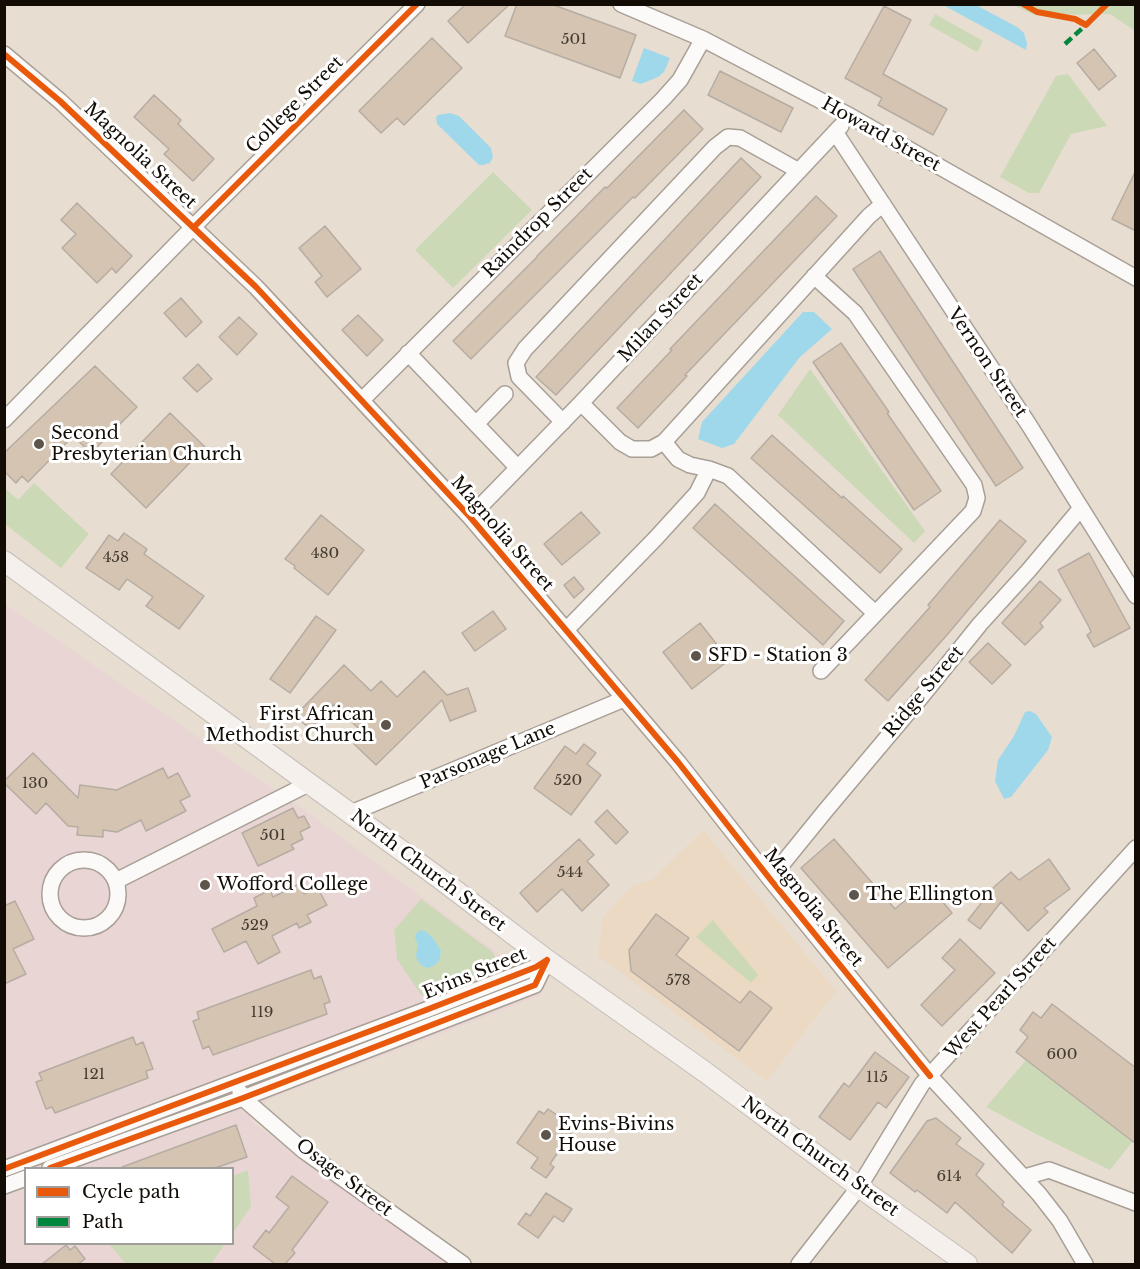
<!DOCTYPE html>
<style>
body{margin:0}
#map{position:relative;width:1140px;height:1269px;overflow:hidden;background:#e8ddd1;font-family:"Libre Baskerville",serif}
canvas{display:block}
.frame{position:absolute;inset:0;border:6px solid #120c05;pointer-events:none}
.legend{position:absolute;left:24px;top:1167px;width:210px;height:78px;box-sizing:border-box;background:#fff;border:2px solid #a09e9b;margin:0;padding:8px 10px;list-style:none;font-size:18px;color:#120c05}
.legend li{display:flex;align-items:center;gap:12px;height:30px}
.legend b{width:30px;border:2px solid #a09e9b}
</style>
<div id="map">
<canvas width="1140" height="1269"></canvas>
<div class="frame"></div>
<ul class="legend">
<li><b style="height:8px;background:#e8590c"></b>Cycle path</li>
<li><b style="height:8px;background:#00873e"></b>Path</li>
</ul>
</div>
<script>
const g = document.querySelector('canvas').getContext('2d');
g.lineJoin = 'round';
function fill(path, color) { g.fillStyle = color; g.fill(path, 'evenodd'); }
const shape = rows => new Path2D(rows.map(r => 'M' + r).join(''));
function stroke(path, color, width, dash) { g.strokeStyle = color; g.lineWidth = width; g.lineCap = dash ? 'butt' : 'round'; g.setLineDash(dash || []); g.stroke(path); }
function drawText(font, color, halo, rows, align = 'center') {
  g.font = font + ' "Libre Baskerville",serif'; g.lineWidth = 6; g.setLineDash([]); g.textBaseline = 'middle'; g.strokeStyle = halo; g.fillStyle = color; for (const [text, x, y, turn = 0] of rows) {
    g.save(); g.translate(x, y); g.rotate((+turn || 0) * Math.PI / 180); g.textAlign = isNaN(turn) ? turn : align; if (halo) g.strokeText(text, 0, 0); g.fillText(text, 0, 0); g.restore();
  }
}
fill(shape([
 [703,830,836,991,767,1081,598,956,603,917,633,885,652,880]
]), '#ebd9c3');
fill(shape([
 [4,603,315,818,495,951,542,995,269,1099,251,1121,450,1264,5,1264],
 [26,1168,232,1168,232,1244,26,1244]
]), '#e9d6d4');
fill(shape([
 [1013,5,1135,5,1135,31,1110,14,1034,15],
 [935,14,983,41,977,52,929,25],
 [1068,74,1107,126,1071,134,1039,193,1029,193,1000,177,1056,76],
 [493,172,532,210,453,288,415,250],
 [810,369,925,531,914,543,778,415],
 [34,483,89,534,61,568,5,524,5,488,18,500],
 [421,899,494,953,496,967,421,995,397,959,394,930],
 [713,920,758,975,751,983,696,937],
 [1026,1060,1132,1142,1110,1170,1036,1134,986,1107],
 [248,1170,251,1206,233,1233,233,1176],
 [109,1244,225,1244,211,1264,126,1264]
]), '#ccd9b7');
fill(shape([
 [943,5,976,5,1017,27,1024,33,1027,44,1026,50],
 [644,48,670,58,664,72,658,77,641,84,632,81],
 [450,113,459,116,491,148,493,157,490,163,483,165,479,165,437,124,436,117,438,115],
 [803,312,814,312,832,329,799,358,734,444,722,448,698,439,702,422],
 [1030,711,1036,714,1052,737,1048,750,1011,797,1004,799,995,781,998,760,1014,736,1025,712],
 [421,930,425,931,433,938,441,951,439,961,433,966,428,968,422,966,417,960,416,955,418,945,415,937,416,934]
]), '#9fd8eb');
const building = shape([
 [466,4,510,4,468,43,448,21,466,4],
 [517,4,551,4,636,35,620,78,505,36,517,4],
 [884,6,911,20,883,74,947,109,933,135,878,105,882,98,845,78,884,6],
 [432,38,462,68,404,125,397,118,381,133,359,111,432,38],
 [1094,49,1116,76,1099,90,1077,63,1094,49],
 [720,71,793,108,781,132,708,95,720,71],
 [154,95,181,120,178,124,214,159,193,181,164,154,169,149,134,117,154,95],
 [684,110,703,129,635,198,633,197,471,359,453,341,537,257,537,256,605,187,607,188,684,110],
 [741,158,761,177,556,395,536,377,741,158],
 [1136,170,1136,231,1112,219,1136,170],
 [816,196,837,216,685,375,687,376,638,428,617,408,672,350,670,349,816,196],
 [77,203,132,256,116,273,112,268,97,283,62,248,76,234,61,220,77,203],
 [325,226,361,269,327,297,315,282,322,276,299,248,325,226],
 [880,251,1023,468,996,486,853,269,880,251],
 [181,298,202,322,186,337,164,313,181,298],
 [358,315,383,340,367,356,342,330,358,315],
 [239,317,257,334,237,355,219,337,239,317],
 [841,343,889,412,887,413,941,491,914,510,813,362,841,343],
 [198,364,212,379,197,392,183,378,198,364],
 [95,366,137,407,91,453,73,436,28,482,22,476,16,483,4,471,4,453,95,366],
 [170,413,205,447,146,508,111,474,170,413],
 [772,435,842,498,843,496,902,549,880,573,751,458,772,435],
 [715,504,844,621,823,645,693,528,715,504],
 [581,512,600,533,562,565,544,544,581,512],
 [321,515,364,550,328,595,294,568,295,566,285,559,321,515],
 [1000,520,1026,541,947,635,888,701,865,680,930,607,928,605,1000,520],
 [124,533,147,549,144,554,204,596,179,629,146,606,153,597,127,579,119,590,86,568,109,535,118,541,124,533],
 [1089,553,1130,628,1094,647,1087,635,1091,632,1089,627,1058,570,1089,553],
 [574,577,584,589,574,598,564,585,574,577],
 [1040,581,1061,600,1040,623,1043,627,1025,645,1002,623,1040,581],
 [493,611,506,629,475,651,462,633,493,611],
 [316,616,336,630,290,693,270,679,316,616],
 [700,623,729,660,692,689,663,652,700,623],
 [988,643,1011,665,992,684,969,662,988,643],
 [344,665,371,691,381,681,397,697,424,671,447,695,468,688,476,711,450,721,442,700,376,765,354,744,364,734,334,704,310,729,295,716,344,665],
 [584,744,596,753,587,764,601,775,571,815,534,788,565,746,576,754,584,744],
 [33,753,78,798,80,785,117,790,163,768,168,778,178,773,190,796,180,801,186,811,146,831,141,820,117,832,103,830,103,837,77,835,78,827,68,826,46,803,36,814,4,783,4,781,33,753],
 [293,808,298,818,304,816,310,827,300,832,303,839,291,845,294,849,258,866,242,833,293,808],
 [607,810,628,832,616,844,595,822,607,810],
 [579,839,594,855,587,861,609,885,582,911,562,889,537,912,520,893,579,839],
 [834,839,895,909,926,882,952,913,888,968,801,868,834,839],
 [1049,859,1070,889,1044,908,1048,912,1028,931,1001,902,980,929,968,920,994,887,1011,872,1019,880,1049,859],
 [299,884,304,894,317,887,327,905,307,915,311,922,299,928,297,923,272,936,280,952,258,964,246,941,224,952,212,929,257,906,254,898,270,890,273,897,299,884],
 [15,901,34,939,13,949,26,974,4,984,4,906,15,901],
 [656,914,689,938,676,955,740,1003,750,991,772,1008,739,1051,631,971,629,950,656,914],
 [960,939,995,973,942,1026,921,1005,955,970,942,958,960,939],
 [311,970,314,979,321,976,330,1002,324,1004,327,1014,213,1055,209,1046,203,1049,193,1021,199,1019,197,1012,311,970],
 [1052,1004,1136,1068,1136,1144,1016,1052,1028,1037,1020,1030,1033,1012,1041,1018,1052,1004],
 [133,1037,136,1045,143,1042,153,1069,146,1071,148,1078,55,1113,52,1107,46,1109,36,1082,42,1080,39,1073,133,1037],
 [875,1052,909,1077,886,1108,878,1102,850,1140,819,1117,844,1083,849,1087,875,1052],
 [548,1109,575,1127,550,1164,554,1167,546,1178,531,1168,538,1158,517,1143,539,1111,544,1114,548,1109],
 [936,1118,961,1138,956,1144,984,1164,976,1175,1004,1202,1002,1205,1031,1230,1012,1253,955,1202,947,1213,917,1190,915,1192,890,1173,927,1121,936,1118],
 [236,1125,247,1157,215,1168,122,1168,122,1167,236,1125],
 [292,1176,328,1202,292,1250,295,1253,285,1264,275,1264,253,1247,266,1230,269,1233,289,1207,276,1197,292,1176],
 [546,1193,572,1209,563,1222,554,1216,538,1238,518,1224,526,1213,530,1216,546,1193],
 [66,1245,70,1250,75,1246,85,1259,78,1264,42,1264,66,1245]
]);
fill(building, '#d5c4b1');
stroke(building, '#b5aca3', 1.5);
const minor = shape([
 [621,4,703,39,850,116,1136,278],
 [4,54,60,101,256,287,470,517,678,762,770,879,930,1076,1039,1194,1060,1221,1085,1264],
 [835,132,1029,425,1136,596],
 [814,276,855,313,974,485,977,498,973,511,821,671],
 [408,353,518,468],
 [362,400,663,99,680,80,703,39],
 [581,403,620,442,632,449,651,449,664,442,869,216,883,204],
 [4,420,205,215,417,4],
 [563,422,519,377,516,363,525,349,715,147,728,137,740,138,799,171],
 [476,424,505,394],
 [664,442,678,459,690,465,709,469,728,476,875,613],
 [470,517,581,403,841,126],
 [566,630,655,539,697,493,709,469],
 [351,813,624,699],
 '50 894a34 34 0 1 1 68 0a34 34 0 1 1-68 0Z',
 [770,879,826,810,922,696,980,624,1029,570,1081,508],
 [116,881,310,783],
 [240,1092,243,1098,304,1151,463,1264],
 [50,1168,243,1098,535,985,547,960],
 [4,1169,426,1010,536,967,547,960],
 [1025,1177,1049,1170,1136,1203],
 [4,1186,26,1178],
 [799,1264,859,1187,922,1084,1136,848]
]);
const major = shape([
 [4,561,439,878,547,960,705,1072,859,1187,967,1264]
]);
stroke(minor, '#a89f96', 18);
stroke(major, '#c3beb8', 22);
stroke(minor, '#fcfaf8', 15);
stroke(major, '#f5f0ec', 20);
stroke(shape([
 [1065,44,1088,23]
]), '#00873e', 4.5, [9, 4.5]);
stroke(shape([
 [1023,4,1037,12,1075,19,1086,25,1107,4],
 [4,54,60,101,256,287,470,517,678,762,770,879,930,1076],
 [194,227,417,4],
 [50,1168,243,1098,535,985,547,960],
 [4,1169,426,1010,536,967,547,960]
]), '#e8590c', 6);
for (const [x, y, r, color] of [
 [39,444,6,"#5d554c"],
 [696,656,6,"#5d554c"],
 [386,725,6,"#5d554c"],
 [205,885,6,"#5d554c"],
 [854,895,6,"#5d554c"],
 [546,1135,6,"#5d554c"]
]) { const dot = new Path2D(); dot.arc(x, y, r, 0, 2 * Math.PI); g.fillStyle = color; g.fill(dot); stroke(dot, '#fff', 2); }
drawText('15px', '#433a30', null, [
 ["501",574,40],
 ["480",325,554],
 ["458",116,558],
 ["520",568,781],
 ["130",35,784],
 ["501",273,836],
 ["544",570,873],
 ["529",255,926],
 ["578",678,981],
 ["119",262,1013],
 ["600",1062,1055],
 ["121",94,1075],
 ["115",877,1078],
 ["614",949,1177]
]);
drawText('18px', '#120c05', '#fff', [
 ["College Street",295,105,-45],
 ["Howard Street",881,135,29],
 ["Magnolia Street",140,156,43],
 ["Raindrop Street",538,223,-45],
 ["Milan Street",661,318,-47],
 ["Vernon Street",987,363,56],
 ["Magnolia Street",502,534,49],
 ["Ridge Street",924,692,-50],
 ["Parsonage Lane",488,756,-23],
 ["North Church Street",428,871,37],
 ["Magnolia Street",813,908,51],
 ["Evins Street",475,974,-22],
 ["West Pearl Street",1001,998,-48],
 ["North Church Street",820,1157,36],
 ["Osage Street",344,1178,37]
]);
drawText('18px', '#120c05', '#fff', [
 ["Second",51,434],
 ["Presbyterian Church",51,455],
 ["SFD - Station 3",708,656],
 ["First African",374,715,"right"],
 ["Methodist Church",374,736,"right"],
 ["Wofford College",217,885],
 ["The Ellington",866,895],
 ["Evins-Bivins",558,1125],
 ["House",558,1146]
], 'left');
</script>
